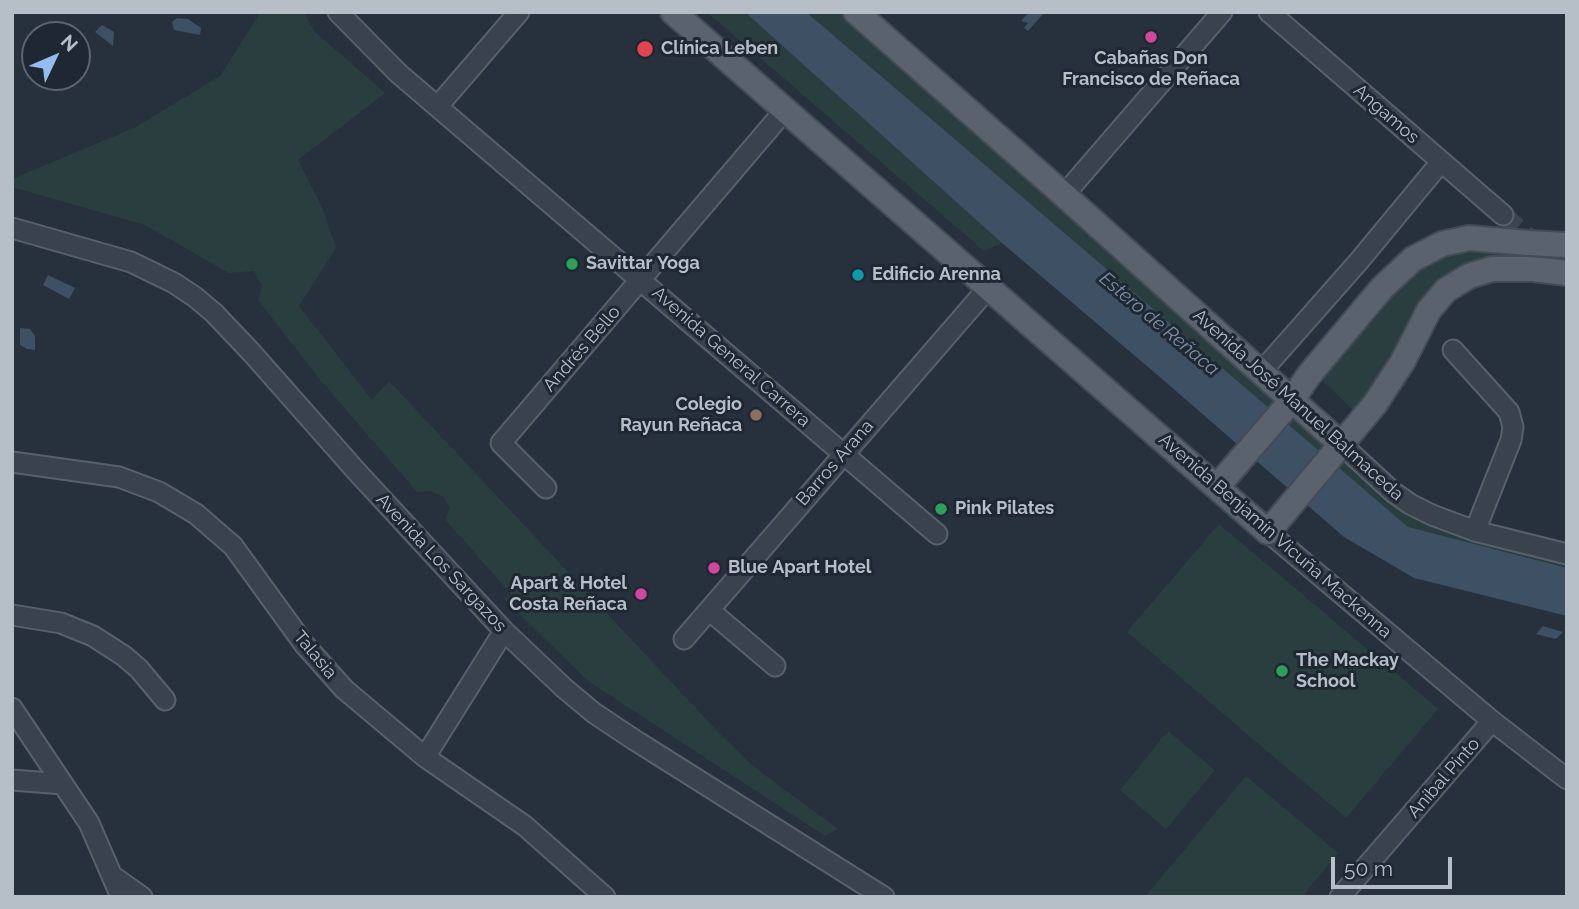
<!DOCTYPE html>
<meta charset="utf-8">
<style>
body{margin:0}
#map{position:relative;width:1579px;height:909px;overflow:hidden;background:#27313d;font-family:Raleway,sans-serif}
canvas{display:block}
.frame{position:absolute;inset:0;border:14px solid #b6bec8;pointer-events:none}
.north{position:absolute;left:21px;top:21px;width:70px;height:70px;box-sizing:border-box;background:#1f2832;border:2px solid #5b646e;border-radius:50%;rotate:46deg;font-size:19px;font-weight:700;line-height:28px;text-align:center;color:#b6bec8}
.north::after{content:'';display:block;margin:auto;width:24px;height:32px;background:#94bcef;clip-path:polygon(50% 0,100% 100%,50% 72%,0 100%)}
.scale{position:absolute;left:1331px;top:857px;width:121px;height:32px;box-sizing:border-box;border:4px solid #b6bec8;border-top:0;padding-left:9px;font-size:21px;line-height:24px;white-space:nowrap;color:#b6bec8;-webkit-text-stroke:5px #1f2832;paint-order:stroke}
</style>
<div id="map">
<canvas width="1579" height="909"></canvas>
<div class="frame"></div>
<div class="north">N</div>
<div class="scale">50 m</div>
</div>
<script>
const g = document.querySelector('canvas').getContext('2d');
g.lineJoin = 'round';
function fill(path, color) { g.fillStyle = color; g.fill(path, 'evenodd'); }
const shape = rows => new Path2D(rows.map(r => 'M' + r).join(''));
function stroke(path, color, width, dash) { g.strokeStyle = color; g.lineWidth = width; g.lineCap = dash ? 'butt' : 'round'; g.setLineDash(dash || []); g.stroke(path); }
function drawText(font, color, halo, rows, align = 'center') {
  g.font = font + ' Raleway,sans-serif'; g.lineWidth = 6; g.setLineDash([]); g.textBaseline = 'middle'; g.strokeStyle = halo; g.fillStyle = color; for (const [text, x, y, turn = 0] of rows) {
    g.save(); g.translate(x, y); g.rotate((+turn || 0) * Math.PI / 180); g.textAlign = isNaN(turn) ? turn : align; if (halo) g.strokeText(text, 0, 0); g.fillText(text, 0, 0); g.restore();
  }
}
fill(shape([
 [261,12,303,12,315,32,385,93,298,160,322,207,336,248,299,306,372,400,389,381,719,733,754,767,838,829,825,836,588,681,504,599,511,594,445,519,450,508,444,497,431,491,417,492,322,382,258,300,262,285,254,271,229,273,145,225,12,187,12,179,134,128,220,76],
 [707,12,854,12,1386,492,1567,553,1567,605,1445,579,983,226,1002,243,984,251],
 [1472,250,1525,253,1567,258,1567,263,1458,271,1421,300,1384,373,1354,411,1323,381,1324,376,1380,313,1395,289,1416,270,1443,257],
 [1219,524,1438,709,1346,818,1127,632],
 [1168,731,1215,770,1166,829,1120,790],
 [1246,776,1338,853,1302,897,1145,897]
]), '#2a3e3f');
fill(shape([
 [745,12,806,12,1408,527,1567,568,1567,616,1414,578,1344,537,1161,378,1002,243],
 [1029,12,1043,14,1028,31,1024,28,1028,23,1021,21],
 [177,18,188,19,201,28,200,35,174,30,172,22],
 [102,25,114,32,113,46,95,32],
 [48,275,75,288,69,299,43,285],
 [20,328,30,329,35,336,35,350,27,349,20,345],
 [1543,626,1563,632,1556,639,1536,634]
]), '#3e5064');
stroke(shape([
 [1503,215,1567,270]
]), '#3c4652', 19, [19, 10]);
const minor = shape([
 [338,12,398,73,937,534],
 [1269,12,1503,215],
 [438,106,519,12],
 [1064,195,1222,12],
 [12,228,131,262,174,283,195,297,214,313,251,352,358,473,504,631,564,688,594,713,633,739,884,897],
 [1453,350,1509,412,1513,427,1511,440,1475,531],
 [1261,372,1359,261,1441,162],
 [1342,445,1393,492,1410,504,1432,515,1475,531,1567,554],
 [12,462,119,477,159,492,196,514,233,546,304,644,344,689,425,757,525,826,605,897],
 [546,488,501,443,785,110],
 [1268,532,1492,721,1567,779],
 [709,610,775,666],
 [12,615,61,623,93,636,124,656,139,669,165,700],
 [684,639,988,288],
 [12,708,89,823,121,897],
 [425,757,504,631],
 [12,780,63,784],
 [114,877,142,897],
 [1340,897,1492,721]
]);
const major = shape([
 [673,12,1268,532,1375,404,1403,361,1429,310,1446,290,1469,276,1492,269,1533,269,1567,273],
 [856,12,1064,195,1342,445],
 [1217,487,1292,400,1309,375,1382,288,1413,259,1442,244,1469,238,1528,243]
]);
stroke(minor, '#58616b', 23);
stroke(major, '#434c56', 28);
stroke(minor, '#3a434d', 19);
stroke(major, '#59626d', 24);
const majorBridge = shape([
 [1528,243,1567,245]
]);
stroke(majorBridge, '#434c56', 28, []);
stroke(majorBridge, '#59626d', 24);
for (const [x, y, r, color] of [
 [1151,37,7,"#d1479c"],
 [645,49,9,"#e0444e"],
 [572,264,7,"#2e9e5b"],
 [858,275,7,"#0f9aa8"],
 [756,415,7,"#8d6e63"],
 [941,509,7,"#2e9e5b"],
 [714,568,7,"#d1479c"],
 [641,594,7,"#d1479c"],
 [1282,671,7,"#2e9e5b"]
]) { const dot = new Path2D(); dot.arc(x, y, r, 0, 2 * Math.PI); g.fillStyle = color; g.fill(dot); stroke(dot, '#1f2832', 2.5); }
drawText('bold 18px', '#b6bec8', '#1f2832', [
 ["Clínica Leben",661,49],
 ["Cabañas Don",1151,59,"center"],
 ["Francisco de Reñaca",1151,80,"center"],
 ["Savittar Yoga",586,264],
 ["Edificio Arenna",872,275],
 ["Colegio",742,405,"right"],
 ["Rayun Reñaca",742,426,"right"],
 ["Pink Pilates",955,509],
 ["Blue Apart Hotel",728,568],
 ["Apart & Hotel",627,584,"right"],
 ["Costa Reñaca",627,605,"right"],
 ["The Mackay",1296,661],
 ["School",1296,682]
], 'left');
drawText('18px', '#b6bec8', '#1f2832', [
 ["Angamos",1386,114,41],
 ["Andrés Bello",582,349,-49],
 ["Avenida General Carrera",731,357,41],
 ["Avenida José Manuel Balmaceda",1298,405,42],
 ["Barros Arana",835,463,-49],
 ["Avenida Benjamín Vicuña Mackenna",1275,536,41],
 ["Avenida Los Sargazos",441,563,47],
 ["Talasia",315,655,50],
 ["Aníbal Pinto",1444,778,-49]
]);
drawText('italic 19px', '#7a90a9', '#1f2832', [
 ["Estero de Reñaca",1159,324,40]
]);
</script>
